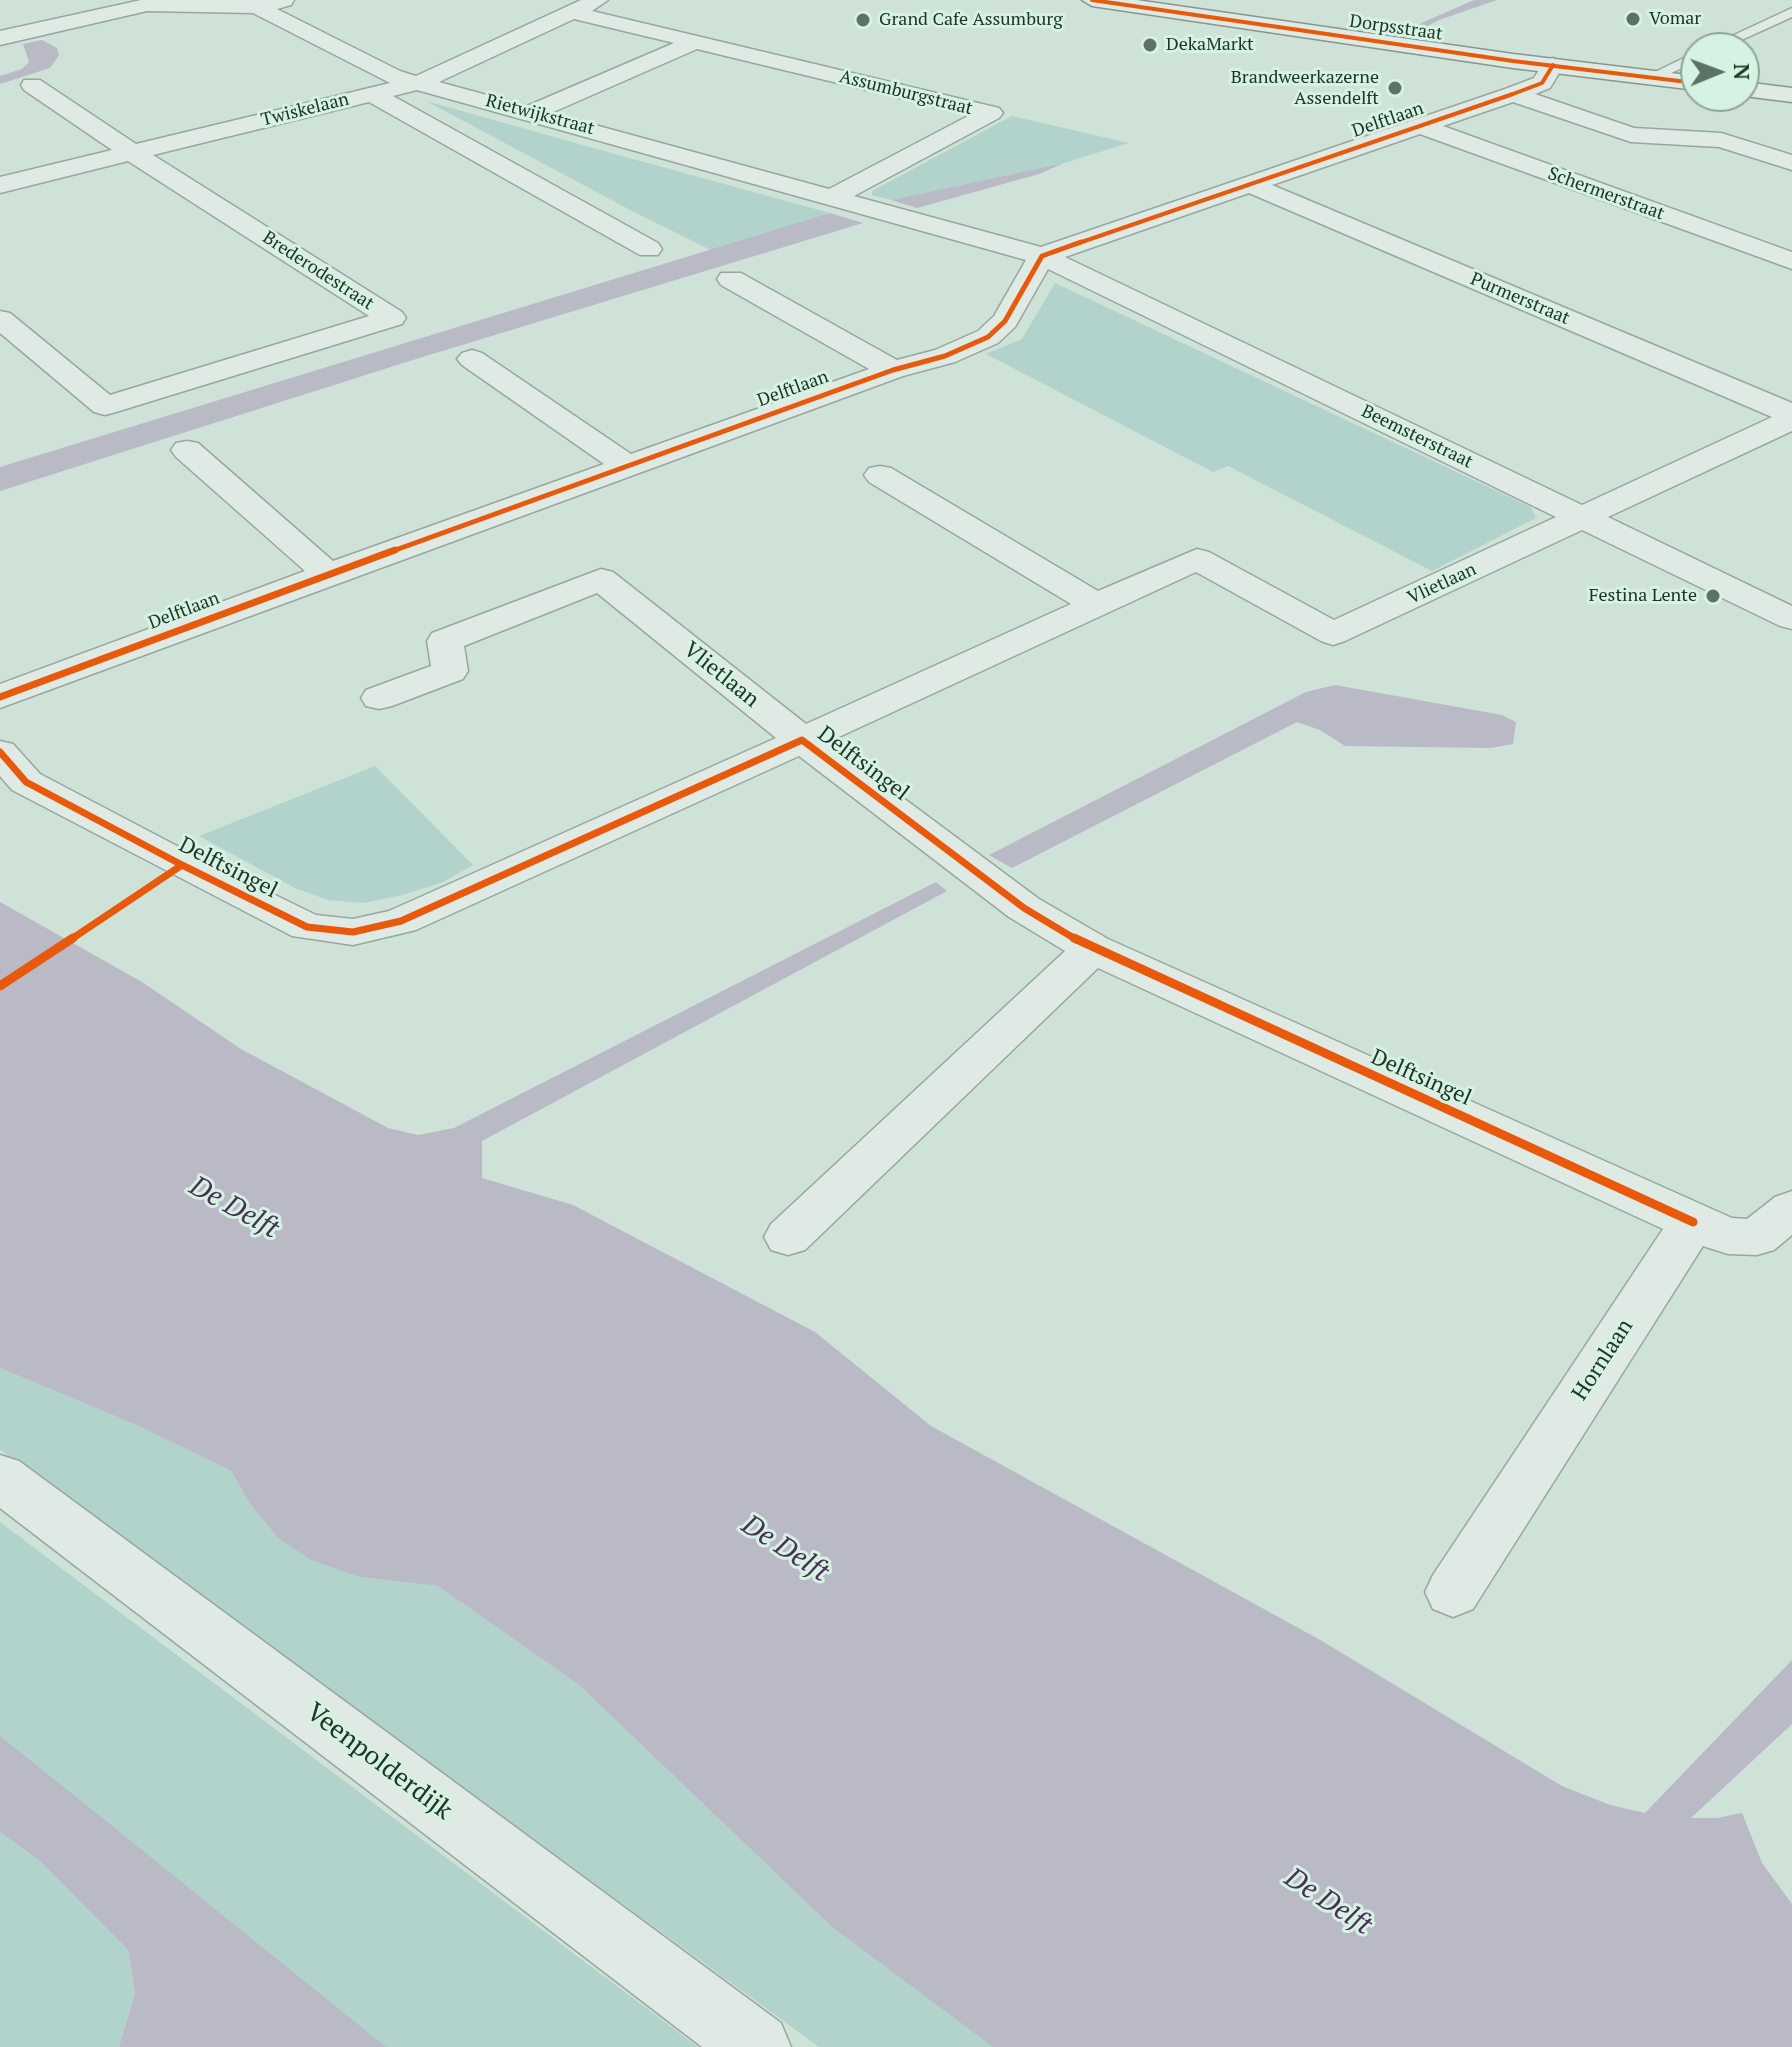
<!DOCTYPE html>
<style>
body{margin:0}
#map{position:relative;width:1792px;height:2047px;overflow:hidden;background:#cee2d8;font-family:"PT Serif",serif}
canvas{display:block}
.north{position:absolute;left:1680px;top:32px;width:80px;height:80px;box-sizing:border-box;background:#d5f2e3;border:2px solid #8da697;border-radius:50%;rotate:89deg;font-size:22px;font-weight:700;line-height:32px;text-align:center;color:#203525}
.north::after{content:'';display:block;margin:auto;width:28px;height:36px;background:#5d7264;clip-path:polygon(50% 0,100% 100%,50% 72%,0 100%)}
</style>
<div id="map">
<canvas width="1792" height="2047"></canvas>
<div class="north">N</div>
</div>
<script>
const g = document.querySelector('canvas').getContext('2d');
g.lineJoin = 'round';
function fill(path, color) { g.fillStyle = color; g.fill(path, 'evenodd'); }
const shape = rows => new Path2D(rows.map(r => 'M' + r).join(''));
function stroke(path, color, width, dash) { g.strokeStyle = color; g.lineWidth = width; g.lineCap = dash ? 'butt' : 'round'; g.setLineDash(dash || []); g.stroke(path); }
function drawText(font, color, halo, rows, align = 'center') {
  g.font = font + ' "PT Serif",serif'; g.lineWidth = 6; g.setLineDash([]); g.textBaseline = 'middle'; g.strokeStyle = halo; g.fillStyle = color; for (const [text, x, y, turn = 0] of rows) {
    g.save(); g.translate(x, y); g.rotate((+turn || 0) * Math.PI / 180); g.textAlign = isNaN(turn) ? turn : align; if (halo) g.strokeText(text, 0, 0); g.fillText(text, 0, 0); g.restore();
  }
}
fill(shape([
 [426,101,622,156,830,213,713,251,634,212],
 [1012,116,1129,143,1064,163,891,200,872,195,872,191],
 [1055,283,1531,507,1536,518,1432,571,1228,466,1213,472,986,354,1022,339],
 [375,766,473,865,443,882,403,895,363,903,328,900,295,888,199,836],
 [0,1368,139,1426,231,1471,249,1502,360,1577,438,1586,579,1685,832,1927,993,2047,819,2047,0,1450],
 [0,1522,698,2047,385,2047,0,1736],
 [0,1832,40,1861,128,1950,135,1991,119,2047,0,2047]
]), '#b2d3cc');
fill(shape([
 [1474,0,1497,0,1439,20,1406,37,1394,35],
 [42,40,57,48,59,55,50,68,0,84,0,76,22,69,29,62,23,44],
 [1064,163,1039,174,917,208,891,200],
 [830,213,863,223,416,359,0,491,0,467],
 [1335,685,1502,715,1516,722,1513,744,1491,748,1345,746,1320,730,1297,722,1012,868,989,855,1306,692],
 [936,882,947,891,482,1141,482,1178,573,1205,815,1332,931,1426,1322,1641,1562,1786,1610,1805,1645,1813,1792,1660,1792,1724,1691,1818,1717,1818,1742,1813,1762,1863,1792,1904,1792,2047,993,2047,832,1927,579,1685,438,1586,360,1577,311,1560,278,1538,249,1502,231,1471,139,1426,0,1368,0,902,142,982,241,1049,388,1128,418,1135,454,1128],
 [0,1736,85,1804,386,2047,119,2047,135,1992,128,1950,40,1861,0,1832]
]), '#bab9c6');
const lane = shape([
 [1792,8,1792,17,1724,48,1706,48,1792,8],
 [1696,52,1696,61,1655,81,1650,82,1643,78,1696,52]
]);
const street = shape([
 [141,0,294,0,291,5,277,9,400,71,416,76,581,0,608,0,592,11,999,108,1003,113,999,118,854,196,1041,247,1505,89,1534,78,1545,60,1553,58,1564,65,1550,88,1535,94,1634,128,1721,133,1792,155,1792,170,1719,147,1631,142,1513,102,1443,126,1792,252,1792,269,1420,134,1272,185,1792,403,1792,431,1608,517,1792,606,1792,629,1780,626,1582,530,1345,641,1333,645,1321,641,1196,572,828,742,1039,899,1108,939,1732,1218,1747,1219,1775,1197,1792,1191,1792,1235,1774,1250,1757,1255,1728,1254,1703,1246,1473,1609,1453,1617,1433,1609,1425,1592,1433,1575,1663,1229,1098,968,805,1250,788,1255,771,1250,764,1237,771,1224,1065,951,1009,917,799,756,416,930,353,945,292,936,12,790,0,776,0,741,13,744,40,774,196,856,316,915,353,919,389,911,776,738,597,593,464,646,468,671,463,679,392,706,379,709,366,706,361,698,366,690,431,666,427,641,432,633,601,569,613,572,806,724,1071,604,869,482,864,475,869,468,880,466,891,468,1098,591,1197,549,1209,552,1334,620,1556,517,1048,269,1015,327,998,343,955,362,903,376,0,708,0,684,305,571,176,457,171,450,176,443,187,441,198,443,333,561,604,464,462,365,457,359,462,353,472,350,482,353,631,454,869,369,721,285,717,279,721,273,741,273,897,360,935,350,978,331,994,316,1026,260,417,90,393,96,658,243,662,249,658,255,640,255,369,102,153,155,402,312,406,318,402,324,116,412,105,415,94,412,0,333,0,311,10,313,110,395,369,316,128,161,0,193,0,177,112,150,24,90,21,85,24,80,40,80,136,144,390,83,253,13,147,11,0,45,0,31,141,0],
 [574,19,674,43,527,106,439,82,574,19],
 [697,49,970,115,829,189,551,113,697,49],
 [1249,193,1772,417,1582,505,1065,257,1249,193],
 [0,1455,19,1461,781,2023,791,2047,702,2047,0,1508,0,1455]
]);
const secondary = shape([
 [1082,0,1136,0,1513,54,1696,76,1696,90,1513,68,1092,6,1082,0],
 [1744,82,1792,88,1792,102,1744,96,1744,82]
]);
stroke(lane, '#97a79e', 3);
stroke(street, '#97a79e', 3);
stroke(secondary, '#86978d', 3);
fill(lane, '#dfeae5');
fill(street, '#dfeae5');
fill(secondary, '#dfeae5');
stroke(shape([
 [1092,0,1513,61,1696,83],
 [1076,244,1513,94,1542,83,1553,65]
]), '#e8590c', 4);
stroke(shape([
 [390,552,893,370,945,356,988,337,1005,321,1042,256,1081,242]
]), '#e8590c', 5);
stroke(shape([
 [0,697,395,550],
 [0,752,26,782,182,865,307,927,353,932,401,921,802,740,1024,908,1077,940],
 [70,940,182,865]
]), '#e8590c', 7);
stroke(shape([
 [1074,938,1693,1222],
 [0,986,73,938]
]), '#e8590c', 9);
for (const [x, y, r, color] of [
 [1633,19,8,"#5d7264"],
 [863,20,8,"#5d7264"],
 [1150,45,8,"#5d7264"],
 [1395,88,8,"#5d7264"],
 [1713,596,8,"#5d7264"]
]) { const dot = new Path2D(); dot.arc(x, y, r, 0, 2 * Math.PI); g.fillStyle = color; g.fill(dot); stroke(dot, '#d5f2e3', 3); }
drawText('18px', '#203525', '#d5f2e3', [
 ["Vomar",1649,19],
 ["Grand Cafe Assumburg",879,20],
 ["DekaMarkt",1166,45],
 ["Brandweerkazerne",1379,78,"right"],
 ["Assendelft",1379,99,"right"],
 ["Festina Lente",1697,596,"right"]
], 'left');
drawText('18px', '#203525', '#d5f2e3', [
 ["Dorpsstraat",1396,28,8],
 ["Assumburgstraat",906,93,14],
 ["Twiskelaan",305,110,-14],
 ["Rietwijkstraat",540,115,15],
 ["Delftlaan",1388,120,-19],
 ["Schermerstraat",1606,194,20],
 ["Brederodestraat",318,271,33],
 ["Purmerstraat",1520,299,23],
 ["Delftlaan",793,389,-20],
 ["Beemsterstraat",1417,437,26],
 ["Vlietlaan",1442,584,-25],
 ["Delftlaan",184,611,-21]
]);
drawText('22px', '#203525', '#d5f2e3', [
 ["Vlietlaan",721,675,39],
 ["Delftsingel",863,764,37],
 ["Delftsingel",228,868,27],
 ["Delftsingel",1421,1078,24],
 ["Hornlaan",1603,1360,-57]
]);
drawText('26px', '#203525', '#d5f2e3', [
 ["Veenpolderdijk",379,1762,37]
]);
drawText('italic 28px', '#493054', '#d5f2e3', [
 ["De Delft",234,1208,29],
 ["De Delft",785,1549,33],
 ["De Delft",1328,1902,33]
]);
</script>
